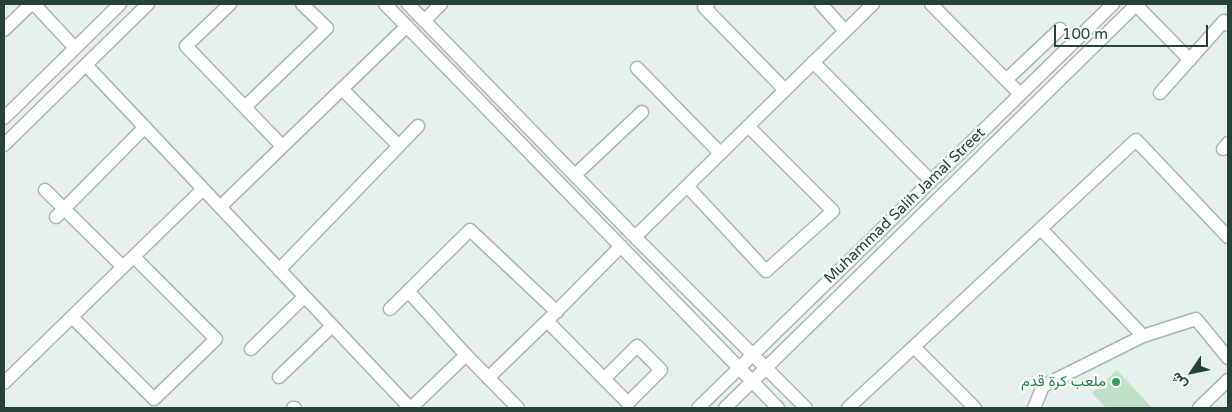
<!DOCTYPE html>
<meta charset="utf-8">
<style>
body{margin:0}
#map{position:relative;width:1232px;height:412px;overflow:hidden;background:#e6efeb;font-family:"Varela Round",Vazirmatn,sans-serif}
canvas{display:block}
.frame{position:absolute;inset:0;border:5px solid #24423a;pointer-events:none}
.north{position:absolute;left:1167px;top:347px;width:50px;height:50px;-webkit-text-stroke:4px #f7fbf9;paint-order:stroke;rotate:236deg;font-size:14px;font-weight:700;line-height:20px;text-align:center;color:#24423a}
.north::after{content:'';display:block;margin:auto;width:18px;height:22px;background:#24423a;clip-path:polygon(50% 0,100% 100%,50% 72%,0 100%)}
.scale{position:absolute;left:1054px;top:25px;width:154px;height:22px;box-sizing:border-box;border:2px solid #24423a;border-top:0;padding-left:6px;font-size:15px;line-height:18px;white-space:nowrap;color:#24423a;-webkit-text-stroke:4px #f7fbf9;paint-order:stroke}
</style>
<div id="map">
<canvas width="1232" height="412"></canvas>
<div class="frame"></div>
<div class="north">ش</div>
<div class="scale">100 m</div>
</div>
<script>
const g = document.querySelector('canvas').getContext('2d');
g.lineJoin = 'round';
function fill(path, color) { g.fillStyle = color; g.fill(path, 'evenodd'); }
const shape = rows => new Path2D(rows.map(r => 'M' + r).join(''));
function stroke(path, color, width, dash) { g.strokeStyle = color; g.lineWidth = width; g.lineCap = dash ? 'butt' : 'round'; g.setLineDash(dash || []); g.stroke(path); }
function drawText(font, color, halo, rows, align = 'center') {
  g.font = font + ' "Varela Round",Vazirmatn,sans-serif'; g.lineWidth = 5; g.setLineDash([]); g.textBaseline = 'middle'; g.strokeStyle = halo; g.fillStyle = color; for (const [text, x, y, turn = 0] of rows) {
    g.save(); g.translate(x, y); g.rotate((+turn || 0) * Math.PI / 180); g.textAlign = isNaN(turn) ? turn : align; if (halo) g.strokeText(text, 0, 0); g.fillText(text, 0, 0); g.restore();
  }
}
fill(shape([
 [1117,370,1152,408,1106,408,1092,393]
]), '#bfe0c8');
const minor = shape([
 [34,4,75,48],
 [230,4,186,46,282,146],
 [385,4,778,408],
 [408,4,635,237,806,408],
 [708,4,704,7,785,90],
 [821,4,845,31],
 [931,4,1020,94],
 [1136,5,1190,60],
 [424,21,441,4],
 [4,30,31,4],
 [813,62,931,181],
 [86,65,410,408],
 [637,68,720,153],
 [1006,80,1060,29],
 [342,89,399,146],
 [1160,93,1224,21,1228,25],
 [245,107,327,28,302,4],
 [4,118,120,4],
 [4,145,148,4],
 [1223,149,1228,143],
 [575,175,642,112],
 [687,186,766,271,833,211,748,126],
 [45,190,123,267],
 [220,207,407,26],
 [56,217,145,127],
 [1041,229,1143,336],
 [635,237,873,4],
 [279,270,418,126],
 [408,291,466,355,518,408],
 [390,309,470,230,557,312],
 [72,317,154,399,216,339,134,257],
 [547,321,628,403,661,370,637,346,604,379],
 [914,347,975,408],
 [251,349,304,297],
 [279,377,332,326],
 [488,378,547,321,621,246],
 [4,383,203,189],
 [293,408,295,408],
 [411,408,466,355],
 [698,408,1113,4],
 [725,408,1137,4],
 [848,408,1136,140,1228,237],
 [1034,408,1043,386,1143,336,1196,319,1228,358],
 [1199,408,1228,380]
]);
stroke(minor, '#a8b8b2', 15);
stroke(minor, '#fff', 12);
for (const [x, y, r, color] of [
 [1116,382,5,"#2e9e5b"]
]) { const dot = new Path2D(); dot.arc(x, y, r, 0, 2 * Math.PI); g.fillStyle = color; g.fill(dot); stroke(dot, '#f7fbf9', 2); }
drawText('15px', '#24423a', '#f7fbf9', [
 ["Muhammad Salih Jamal Street",905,206,-44]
]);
drawText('15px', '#27864d', '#f7fbf9', [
 ["ملعب كرة قدم",1106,382]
], 'right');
</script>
